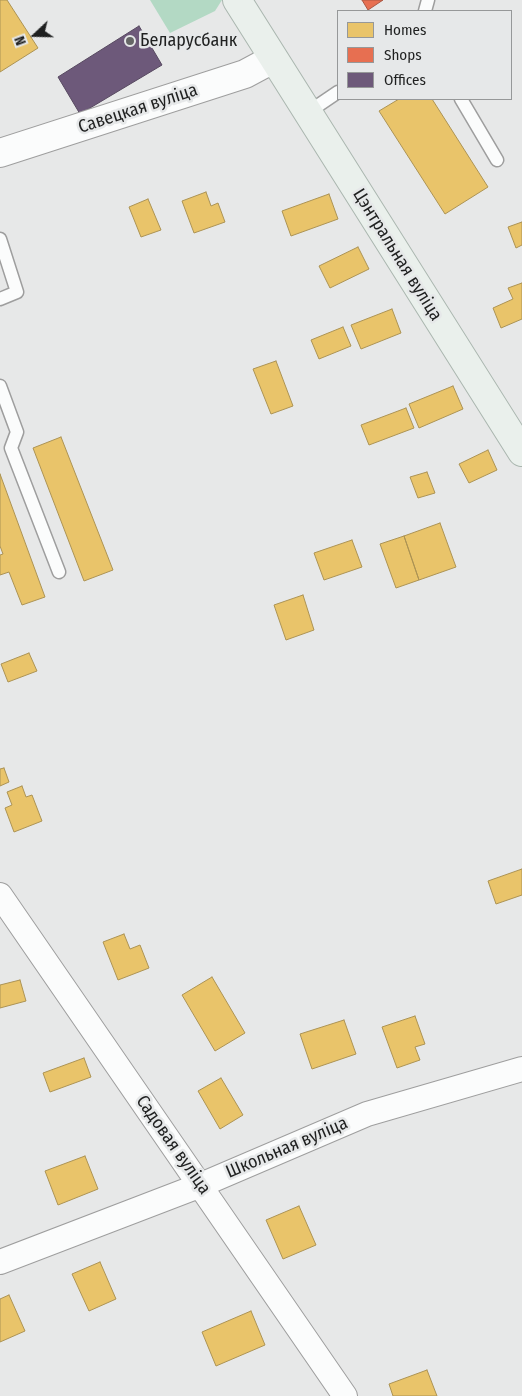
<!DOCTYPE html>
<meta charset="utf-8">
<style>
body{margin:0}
#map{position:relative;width:522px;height:1396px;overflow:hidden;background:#e7e8e8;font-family:"Fira Sans Condensed",sans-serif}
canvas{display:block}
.legend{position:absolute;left:337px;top:10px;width:175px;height:90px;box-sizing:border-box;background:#e6e8e9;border:1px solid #969899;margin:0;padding:6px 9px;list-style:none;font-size:15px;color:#1f2020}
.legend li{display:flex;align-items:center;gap:10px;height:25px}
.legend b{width:25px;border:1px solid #969899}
.north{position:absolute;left:10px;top:10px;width:50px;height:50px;-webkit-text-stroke:4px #e6e8e9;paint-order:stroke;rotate:249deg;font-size:14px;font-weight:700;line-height:20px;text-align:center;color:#1f2020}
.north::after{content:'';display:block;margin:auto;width:18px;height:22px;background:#1f2020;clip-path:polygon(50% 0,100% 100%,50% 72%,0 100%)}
</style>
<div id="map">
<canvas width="522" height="1396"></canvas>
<ul class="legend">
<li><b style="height:14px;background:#e9c46a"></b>Homes</li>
<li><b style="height:14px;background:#e76f51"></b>Shops</li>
<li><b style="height:14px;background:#6d597a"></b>Offices</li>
</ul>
<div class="north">N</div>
</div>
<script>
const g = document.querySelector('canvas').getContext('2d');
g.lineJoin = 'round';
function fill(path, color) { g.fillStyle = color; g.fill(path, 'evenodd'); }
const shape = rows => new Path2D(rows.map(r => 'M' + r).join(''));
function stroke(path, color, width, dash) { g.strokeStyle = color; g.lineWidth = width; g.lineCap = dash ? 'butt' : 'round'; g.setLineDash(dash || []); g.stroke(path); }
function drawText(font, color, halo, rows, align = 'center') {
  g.font = font + ' "Fira Sans Condensed",sans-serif'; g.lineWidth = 5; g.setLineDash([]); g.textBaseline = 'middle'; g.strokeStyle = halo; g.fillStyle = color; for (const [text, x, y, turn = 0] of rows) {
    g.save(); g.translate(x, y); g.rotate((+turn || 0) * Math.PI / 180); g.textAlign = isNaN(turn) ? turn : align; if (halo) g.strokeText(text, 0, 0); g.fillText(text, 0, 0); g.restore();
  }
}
fill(shape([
 [150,0,222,0,215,11,170,33]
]), '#b3d9c4');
const homes = shape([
 [0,0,7,0,38,48,0,72,0,0],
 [399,99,432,99,488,187,445,214,379,111,399,99],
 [206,192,211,206,218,203,225,222,194,233,182,201,206,192],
 [329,194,338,219,291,236,282,211,329,194],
 [148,199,161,230,141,237,129,207,148,199],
 [522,222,522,245,516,248,508,227,522,222],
 [358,247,369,269,330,288,319,266,358,247],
 [522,283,522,319,501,328,493,308,513,299,508,288,522,283],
 [392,309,401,333,361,349,351,325,392,309],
 [343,327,351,346,319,359,311,340,343,327],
 [276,361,293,406,271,414,253,369,276,361],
 [453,386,463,409,419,428,409,404,453,386],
 [406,408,414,428,369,445,361,425,406,408],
 [61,437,113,570,84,581,33,448,61,437],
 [488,450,497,470,469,483,459,464,488,450],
 [427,472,435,493,418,498,410,477,427,472],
 [0,474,45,597,22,605,9,572,0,575,0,555,3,554,0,546,0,474],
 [440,523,456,567,419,580,404,536,440,523],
 [404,536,419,580,396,588,380,544,404,536],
 [352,540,362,567,324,580,314,553,352,540],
 [303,595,314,630,286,640,274,605,303,595],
 [29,653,37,671,8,682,1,664,29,653],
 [4,768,9,782,0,786,0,769,4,768],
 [22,786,26,797,32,795,42,821,14,832,5,808,12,805,7,792,22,786],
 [522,869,522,895,496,904,488,881,522,869],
 [124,934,130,949,140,945,149,968,118,980,103,942,124,934],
 [212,977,245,1033,215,1051,182,995,212,977],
 [20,980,26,1001,0,1008,0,985,20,980],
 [415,1016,425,1044,415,1047,420,1060,397,1068,382,1027,415,1016],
 [344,1020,356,1054,312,1069,300,1034,344,1020],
 [84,1058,91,1077,50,1092,43,1073,84,1058],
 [221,1078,243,1115,220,1129,198,1091,221,1078],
 [85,1156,98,1189,58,1205,45,1171,85,1156],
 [299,1206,316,1245,283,1259,266,1220,299,1206],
 [100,1262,116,1299,89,1311,72,1274,100,1262],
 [9,1295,25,1331,0,1342,0,1299,9,1295],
 [251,1311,265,1345,216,1366,202,1332,251,1311],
 [427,1370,437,1396,393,1396,389,1384,427,1370]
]);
fill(homes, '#e9c46a');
stroke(homes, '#ac9354', 1);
const shops = shape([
 [362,0,383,0,368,10,362,0]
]);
fill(shops, '#e76f51');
stroke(shops, '#ab5742', 1);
const offices = shape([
 [139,26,162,65,80,114,58,77,139,26]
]);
fill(offices, '#6d597a');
stroke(offices, '#56485f', 1);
const service = shape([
 [425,11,428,0],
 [461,99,497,160],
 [307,113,338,92],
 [0,239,17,292,0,299],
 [0,386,17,432,11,448,59,572]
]);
const minor = shape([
 [0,895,345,1396],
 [0,1262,201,1185,367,1114,522,1069]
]);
const tertiary = shape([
 [0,153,245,74,273,59]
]);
const primary = shape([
 [237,0,522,452]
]);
stroke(service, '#9e9e9e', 15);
stroke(minor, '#9e9e9e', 26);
stroke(tertiary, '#9e9e9e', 30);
stroke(primary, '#aab6af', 30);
stroke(service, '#fbfcfc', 12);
stroke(minor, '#fbfcfc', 24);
stroke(tertiary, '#fbfcfc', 28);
stroke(primary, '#eaf0ec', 28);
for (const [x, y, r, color] of [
 [130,41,5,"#656666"]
]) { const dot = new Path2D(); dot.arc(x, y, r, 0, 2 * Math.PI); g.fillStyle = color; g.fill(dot); stroke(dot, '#e6e8e9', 2); }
drawText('18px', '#1f2020', '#e6e8e9', [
 ["Беларусбанк",140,41]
], 'left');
drawText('18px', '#1f2020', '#e6e8e9', [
 ["Савецкая вуліца",138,109,-18],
 ["Цэнтральная вуліца",397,255,58],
 ["Садовая вуліца",173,1145,55],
 ["Школьная вуліца",287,1148,-23]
]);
</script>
